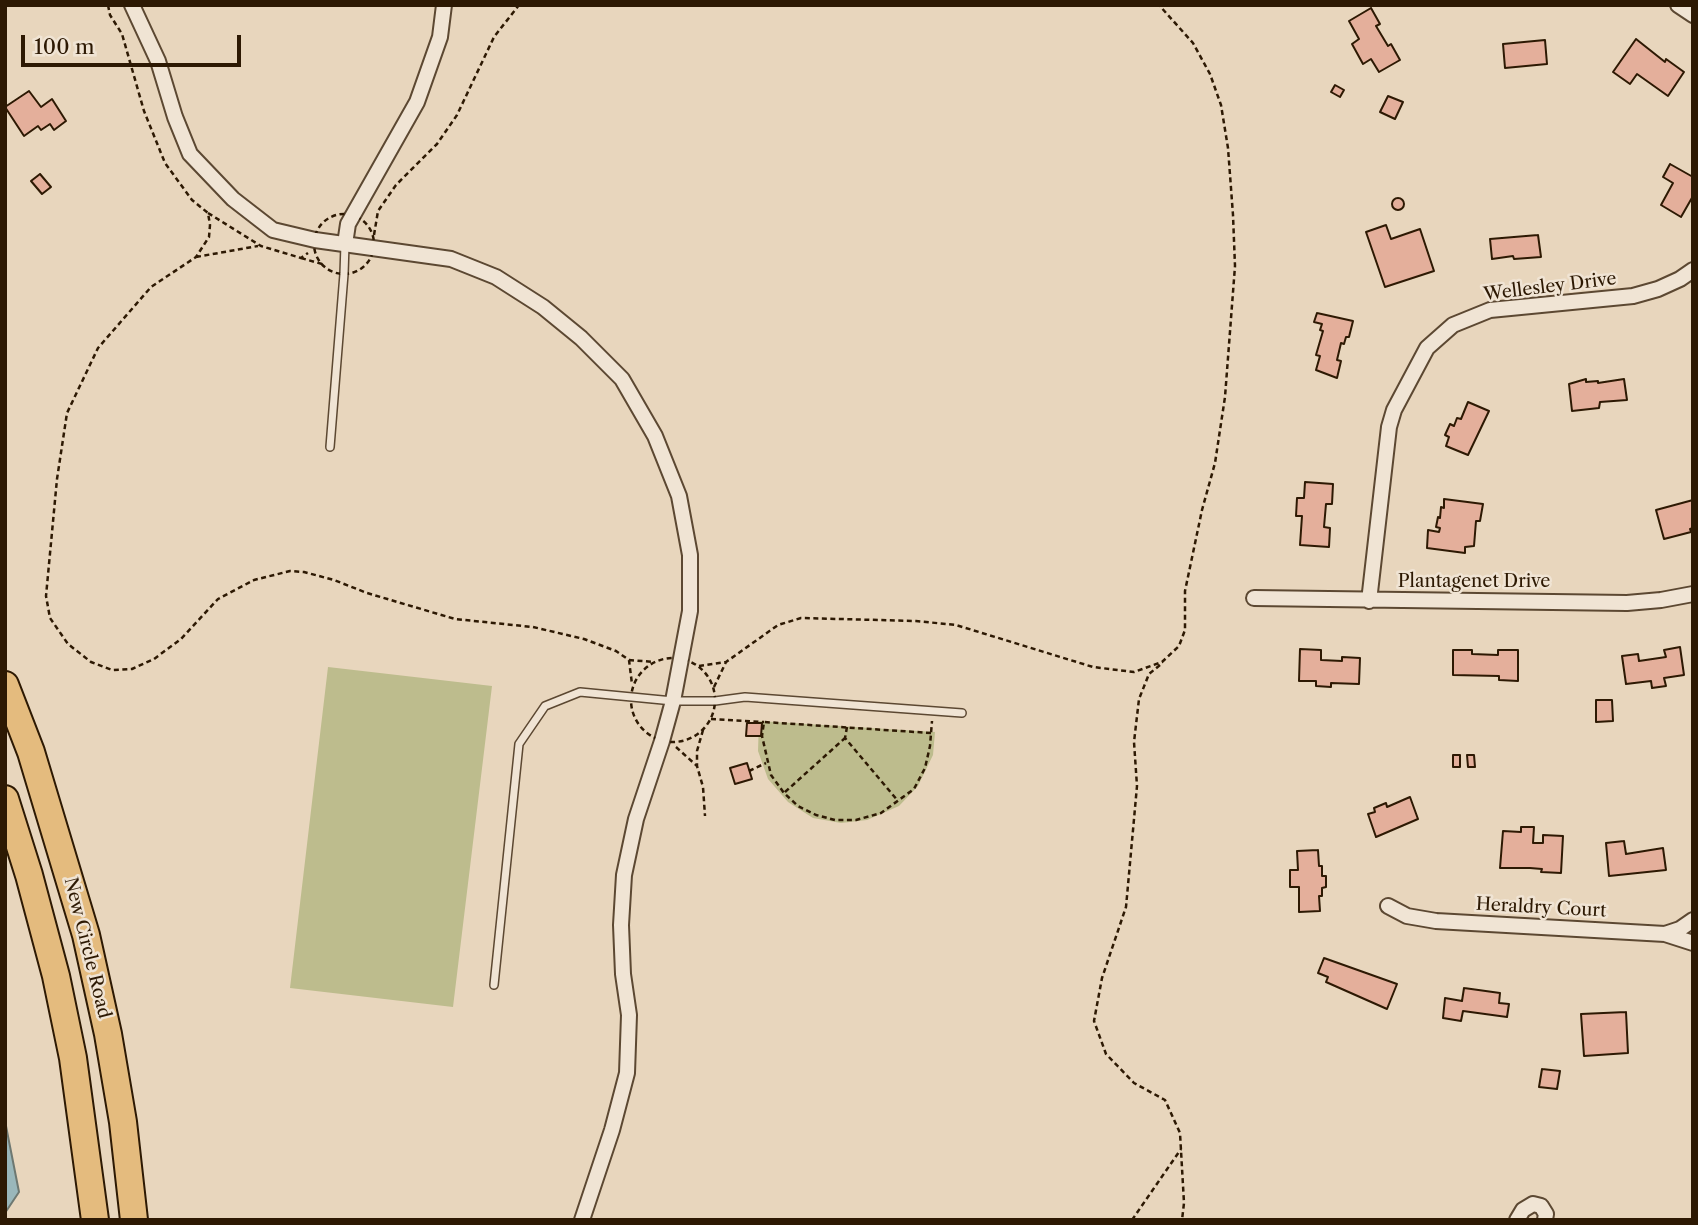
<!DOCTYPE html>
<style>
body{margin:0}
#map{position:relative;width:1698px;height:1225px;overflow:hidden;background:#e8d6bd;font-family:"Libre Caslon Text",serif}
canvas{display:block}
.frame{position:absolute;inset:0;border:7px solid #2d1903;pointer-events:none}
.scale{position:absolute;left:21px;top:35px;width:220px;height:32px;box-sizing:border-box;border:4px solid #2d1903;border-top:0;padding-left:9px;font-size:21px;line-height:24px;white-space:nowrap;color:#2d1903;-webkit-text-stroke:5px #f0e4d4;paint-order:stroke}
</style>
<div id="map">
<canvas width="1698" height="1225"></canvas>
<div class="frame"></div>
<div class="scale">100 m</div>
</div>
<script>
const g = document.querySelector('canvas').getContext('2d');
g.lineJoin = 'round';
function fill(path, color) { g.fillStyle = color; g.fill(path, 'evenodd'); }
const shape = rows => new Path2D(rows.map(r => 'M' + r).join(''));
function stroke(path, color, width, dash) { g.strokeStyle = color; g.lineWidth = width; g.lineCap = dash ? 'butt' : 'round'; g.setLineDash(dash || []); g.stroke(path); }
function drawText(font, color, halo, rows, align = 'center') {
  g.font = font + ' "Libre Caslon Text",serif'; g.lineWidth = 5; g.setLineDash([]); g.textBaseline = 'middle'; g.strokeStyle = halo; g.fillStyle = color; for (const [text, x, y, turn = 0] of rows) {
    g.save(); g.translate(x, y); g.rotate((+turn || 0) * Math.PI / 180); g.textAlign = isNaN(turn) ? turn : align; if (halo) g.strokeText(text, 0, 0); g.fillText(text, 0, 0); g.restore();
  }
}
fill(shape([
 [328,667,492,686,453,1007,290,988],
 [759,721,935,732,933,755,918,786,899,806,867,820,841,823,813,818,788,802,768,779,758,751]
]), '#bdbc8d');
const water = shape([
 [5,1121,19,1192,5,1213,5,1121]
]);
fill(water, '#9ab7ba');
stroke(water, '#6e7871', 2);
const building = shape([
 [1371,8,1380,24,1376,26,1388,46,1391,44,1400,60,1379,72,1371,59,1363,64,1352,44,1359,39,1349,21,1371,8],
 [1636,39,1665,62,1666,59,1684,72,1668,96,1637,74,1630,84,1613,72,1636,39],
 [1545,40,1547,64,1505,68,1503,44,1545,40],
 [1335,85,1344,90,1340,97,1331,92,1335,85],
 [29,91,41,107,52,99,66,121,54,130,50,124,41,130,38,126,24,136,5,107,29,91],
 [1388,96,1403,102,1395,119,1380,112,1388,96],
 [1670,164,1693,177,1693,196,1681,217,1661,205,1673,183,1663,177,1670,164],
 [40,174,51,187,42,194,31,181,40,174],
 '1392 204a6 6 0 1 1 12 0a6 6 0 1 1-12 0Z',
 [1386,225,1391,239,1420,229,1434,271,1385,287,1366,232,1386,225],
 [1538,235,1541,257,1514,259,1513,256,1492,259,1490,239,1538,235],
 [1317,313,1353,321,1349,337,1346,337,1344,344,1341,343,1337,360,1341,361,1337,378,1316,370,1320,356,1316,355,1323,331,1320,330,1322,324,1314,322,1317,313],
 [1586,379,1586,382,1598,381,1598,383,1624,379,1627,400,1600,402,1599,408,1572,411,1569,384,1586,379],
 [1468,402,1489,411,1468,455,1446,446,1449,437,1445,435,1450,424,1454,426,1457,418,1461,419,1468,402],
 [1305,482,1333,484,1332,504,1326,504,1324,527,1330,528,1329,547,1300,545,1302,516,1296,516,1297,498,1304,498,1305,482],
 [1444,499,1483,504,1480,521,1476,521,1474,546,1465,547,1465,553,1427,548,1428,530,1439,532,1440,528,1436,527,1438,517,1440,518,1441,507,1444,508,1444,499],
 [1693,500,1693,528,1690,529,1691,532,1664,539,1656,510,1693,500],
 [1680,647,1684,675,1664,678,1666,686,1652,688,1651,681,1626,684,1622,656,1638,654,1639,661,1666,657,1664,650,1680,647],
 [1300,649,1321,650,1321,660,1342,661,1342,657,1360,658,1359,684,1331,683,1331,687,1316,686,1316,681,1299,681,1300,649],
 [1453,650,1472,650,1472,654,1498,655,1498,650,1518,650,1518,681,1499,680,1499,676,1453,675,1453,650],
 [1596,700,1612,700,1613,721,1596,722,1596,700],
 [747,723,762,723,761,736,746,736,747,723],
 [1453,755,1460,755,1460,767,1453,767,1453,755],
 [1467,755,1474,755,1475,767,1468,767,1467,755],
 [747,763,752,779,735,784,730,768,747,763],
 [1410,797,1418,819,1376,837,1368,814,1375,812,1374,808,1386,803,1387,807,1410,797],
 [1521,827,1534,827,1533,843,1543,843,1543,835,1563,836,1561,873,1541,872,1542,869,1530,868,1500,868,1503,831,1521,832,1521,827],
 [1624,841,1626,854,1663,848,1666,870,1609,876,1606,843,1624,841],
 [1318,850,1319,866,1322,866,1322,876,1326,876,1326,887,1322,888,1322,896,1319,896,1320,911,1299,912,1299,887,1290,887,1290,870,1298,870,1297,851,1318,850],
 [1324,958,1397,984,1387,1009,1326,982,1328,977,1318,973,1324,958],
 [1464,988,1500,993,1499,1003,1509,1004,1507,1017,1463,1011,1461,1021,1443,1018,1445,998,1462,1001,1464,988],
 [1626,1012,1628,1053,1584,1056,1581,1014,1626,1012],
 [1542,1069,1560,1071,1557,1089,1539,1087,1542,1069]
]);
fill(building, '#e4af9b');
stroke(building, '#2d1903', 2);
const lane = shape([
 [330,447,344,274,345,244],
 [494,985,519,744,545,706,580,692,673,701,715,701,745,697,962,713]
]);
const street = shape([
 [132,5,158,61,175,117,190,154,233,199,273,230,315,240,451,259,496,277,543,307,581,338,622,379,655,436,679,496,690,555,690,611,673,701,662,741,636,819,624,875,621,925,623,974,629,1015,627,1073,612,1130,582,1220],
 [1678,5,1693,15],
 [345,244,348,224,417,102,440,37,444,5],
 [1254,598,1627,603,1661,600,1693,594],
 [1369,601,1389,427,1394,410,1427,348,1453,325,1490,310,1633,296,1658,289,1680,279,1693,270],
 [1388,906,1407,916,1436,921,1665,934,1693,943],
 [1665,934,1680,929,1693,920],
 [1517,1220,1523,1210,1533,1204,1541,1206,1546,1214,1545,1220]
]);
const highway = shape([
 [5,685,31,752,86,935,108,1034,123,1122,134,1220],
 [5,799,29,875,56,976,73,1058,95,1220]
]);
stroke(lane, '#5c4832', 10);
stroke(street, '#5c4832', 18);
stroke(highway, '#2d1903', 30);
stroke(shape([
 [108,5,110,15,122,34,144,111,165,163,192,200,208,213,210,225,209,237,196,257,151,287,98,348,67,413,57,479,46,596,50,618,68,644,91,662,112,670,132,669,154,659,181,639,218,599,254,580,290,571,304,572,334,580,367,593,455,619,533,627,584,639,616,651,629,660,632,684],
 [208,213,261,246,301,258,308,253],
 '314 244a30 30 0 1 1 60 0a30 30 0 1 1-60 0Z',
 [374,235,378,211,396,185,437,144,457,115,494,37,519,5],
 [196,257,258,246],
 [301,258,322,264],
 '631 700a42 42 0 1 1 84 0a42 42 0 1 1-84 0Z',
 [629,660,654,662],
 [1160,665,1149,674,1139,699,1134,742,1137,786,1126,907,1102,978,1094,1021,1106,1054,1134,1083,1165,1100,1180,1133,1184,1203,1182,1220],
 [699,666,726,662,778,625,801,618,916,621,956,625,1093,667,1134,672,1162,662,1179,646,1185,630,1185,591,1202,510,1215,463,1225,397,1235,266,1233,215,1228,148,1221,105,1210,74,1193,43,1159,5],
 [714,687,726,662],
 [711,719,764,722],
 [847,727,845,738,898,801],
 [703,730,697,751,697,766,703,787,705,816],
 [931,733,764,722,762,736,771,775,784,793,798,806,816,815,835,820,856,820,881,813,914,789,925,768,930,746,932,721],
 [676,747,697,766],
 [749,771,766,763],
 [785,792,845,738],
 [1132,1220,1181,1149]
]), '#2d1903', 2.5, [5, 3.5]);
stroke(lane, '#f0e4d4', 7);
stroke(street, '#f0e4d4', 14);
stroke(highway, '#e4bb7e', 26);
drawText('18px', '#2d1903', '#f0e4d4', [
 ["Wellesley Drive",1550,287,-7],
 ["Plantagenet Drive",1474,582],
 ["Heraldry Court",1541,908,3],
 ["New Circle Road",87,948,76]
]);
</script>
